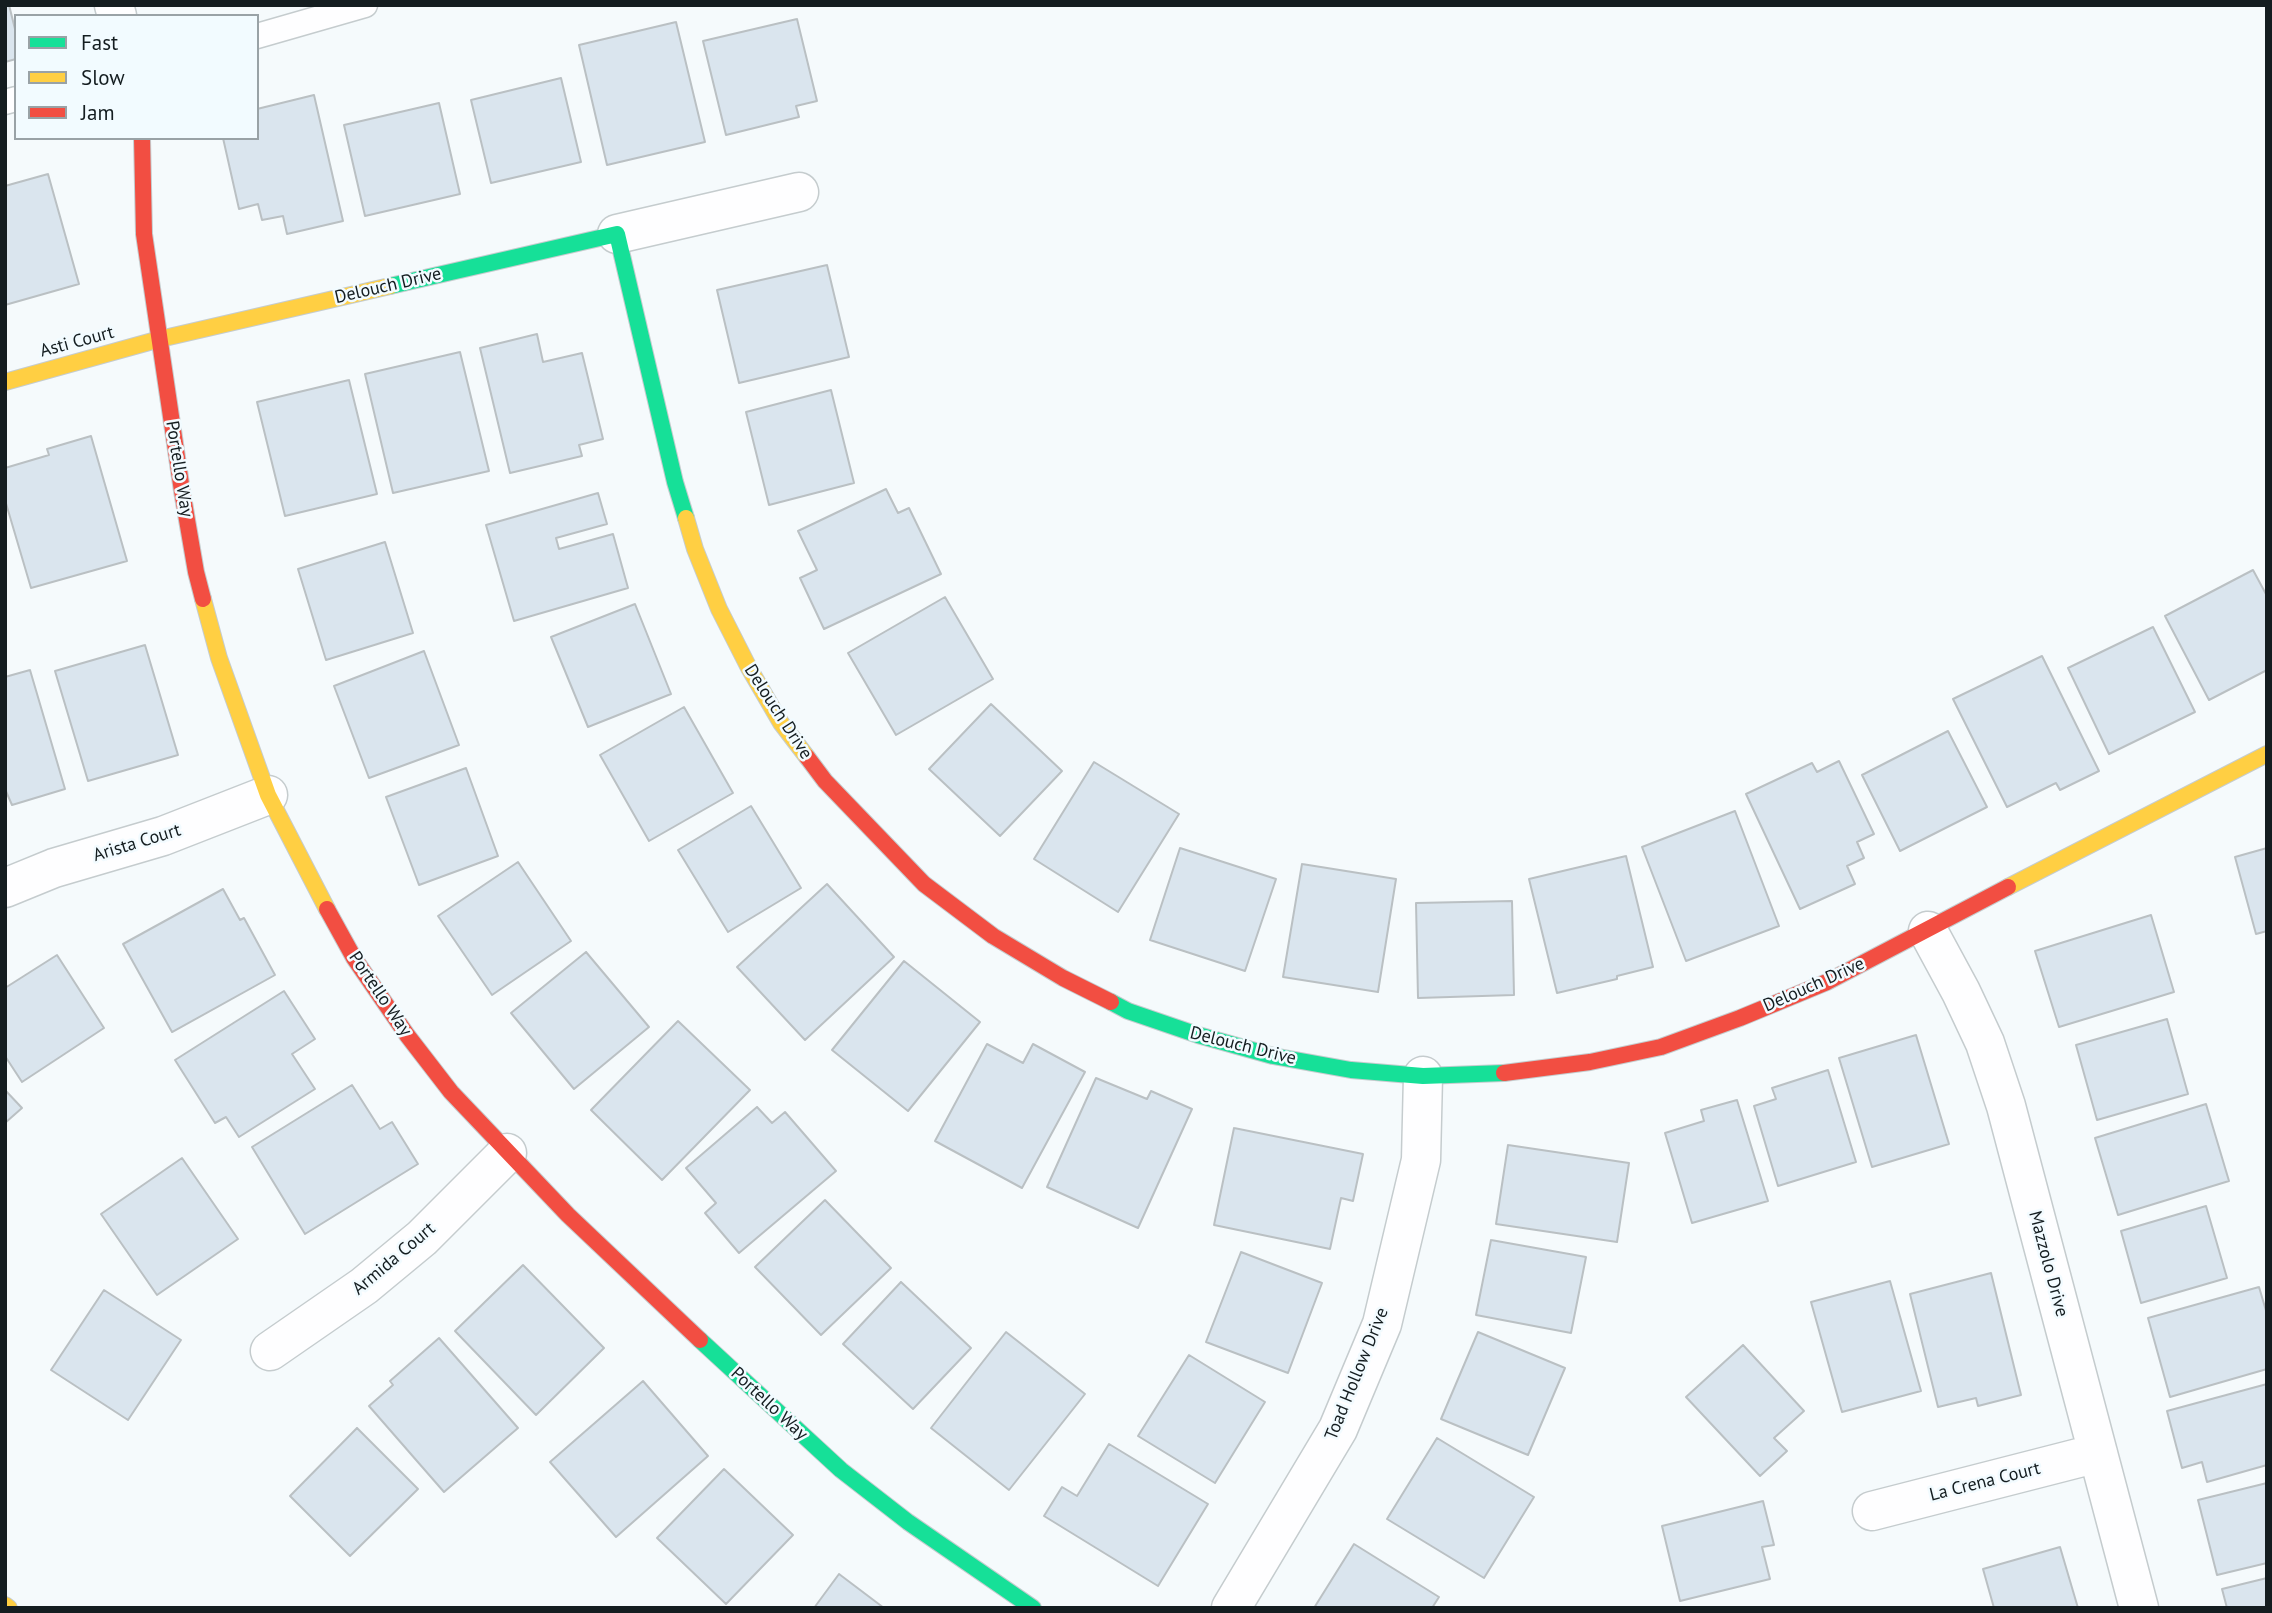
<!DOCTYPE html>
<style>
body{margin:0}
#map{position:relative;width:2272px;height:1613px;overflow:hidden;background:#f5fafc;font-family:"PT Sans",sans-serif}
canvas{display:block}
.frame{position:absolute;inset:0;border:7px solid #141d20;pointer-events:none}
.legend{position:absolute;left:14px;top:14px;width:245px;height:126px;box-sizing:border-box;background:#f2fbff;border:2px solid #99a2a6;margin:0;padding:9px 12px;list-style:none;font-size:21px;color:#141d20}
.legend li{display:flex;align-items:center;gap:14px;height:35px}
.legend b{width:35px;border:2px solid #99a2a6}
</style>
<div id="map">
<canvas width="2272" height="1613"></canvas>
<div class="frame"></div>
<ul class="legend">
<li><b style="height:9px;background:#16e098"></b>Fast</li>
<li><b style="height:9px;background:#ffcf43"></b>Slow</li>
<li><b style="height:9px;background:#f24e42"></b>Jam</li>
</ul>
</div>
<script>
const g = document.querySelector('canvas').getContext('2d');
g.lineJoin = 'round';
function fill(path, color) { g.fillStyle = color; g.fill(path, 'evenodd'); }
const shape = rows => new Path2D(rows.map(r => 'M' + r).join(''));
function stroke(path, color, width, dash) { g.strokeStyle = color; g.lineWidth = width; g.lineCap = dash ? 'butt' : 'round'; g.setLineDash(dash || []); g.stroke(path); }
function drawText(font, color, halo, rows, align = 'center') {
  g.font = font + ' "PT Sans",sans-serif'; g.lineWidth = 5; g.setLineDash([]); g.textBaseline = 'middle'; g.strokeStyle = halo; g.fillStyle = color; for (const [text, x, y, turn = 0] of rows) {
    g.save(); g.translate(x, y); g.rotate((+turn || 0) * Math.PI / 180); g.textAlign = isNaN(turn) ? turn : align; if (halo) g.strokeText(text, 0, 0); g.fillText(text, 0, 0); g.restore();
  }
}
const building = shape([
 [5,5,9,5,16,33,16,59,5,62,5,5],
 [797,19,817,101,796,106,799,117,726,135,703,41,797,19],
 [676,22,705,142,607,165,579,45,676,22],
 [561,78,581,162,491,183,471,100,561,78],
 [314,95,343,221,287,234,283,216,262,220,258,204,239,209,223,138,257,138,257,109,314,95],
 [439,103,460,194,365,216,344,125,439,103],
 [48,174,79,284,5,305,5,186,48,174],
 [827,265,849,357,739,383,717,290,827,265],
 [537,334,543,362,582,353,603,439,579,445,582,456,510,473,480,348,537,334],
 [460,352,489,471,393,493,365,374,460,352],
 [349,380,377,494,285,516,257,402,349,380],
 [831,390,854,483,769,505,746,412,831,390],
 [91,436,127,561,31,588,5,500,5,468,49,455,47,449,91,436],
 [886,489,898,513,909,508,941,574,824,629,800,578,817,570,798,531,886,489],
 [598,493,607,524,556,538,559,549,613,534,628,588,514,621,486,525,598,493],
 [385,542,413,633,326,660,298,569,385,542],
 [2253,570,2267,596,2267,670,2209,700,2165,616,2253,570],
 [945,597,993,679,896,735,848,653,945,597],
 [635,604,671,694,588,727,551,637,635,604],
 [2153,627,2195,712,2109,754,2068,668,2153,627],
 [145,645,178,755,88,781,55,671,145,645],
 [424,651,459,745,369,778,334,686,424,651],
 [2042,656,2099,771,2060,790,2056,783,2007,807,1953,699,2042,656],
 [30,670,65,789,12,805,5,789,5,677,30,670],
 [991,704,1062,771,1000,836,929,769,991,704],
 [684,707,733,793,649,841,600,755,684,707],
 [1948,731,1987,807,1900,851,1862,775,1948,731],
 [1839,761,1874,834,1857,842,1864,858,1847,866,1855,884,1800,909,1746,794,1812,763,1817,772,1839,761],
 [1094,762,1179,814,1118,912,1034,859,1094,762],
 [466,768,498,856,419,885,386,797,466,768],
 [751,806,801,888,728,932,678,850,751,806],
 [1735,811,1779,926,1686,961,1642,847,1735,811],
 [1180,848,1276,879,1245,971,1150,940,1180,848],
 [2267,848,2267,931,2256,934,2235,857,2267,848],
 [1626,856,1653,967,1617,976,1617,979,1557,993,1529,879,1626,856],
 [518,862,571,941,492,995,438,916,518,862],
 [1302,864,1396,879,1378,992,1283,977,1302,864],
 [827,884,894,957,805,1040,737,967,827,884],
 [223,889,240,920,244,918,275,975,172,1032,123,944,223,889],
 [1512,901,1514,995,1418,998,1416,903,1512,901],
 [2151,915,2174,992,2059,1027,2035,951,2151,915],
 [586,952,649,1027,574,1089,511,1013,586,952],
 [57,955,104,1028,22,1082,5,1056,5,988,57,955],
 [904,961,980,1022,908,1111,832,1050,904,961],
 [284,991,315,1039,292,1054,315,1089,239,1137,226,1117,215,1123,175,1060,284,991],
 [2167,1019,2188,1094,2097,1120,2076,1045,2167,1019],
 [678,1021,750,1090,662,1180,591,1110,678,1021],
 [1916,1035,1949,1144,1872,1167,1839,1058,1916,1035],
 [987,1044,1023,1063,1033,1044,1085,1072,1022,1188,935,1141,987,1044],
 [1828,1070,1856,1162,1778,1186,1754,1106,1776,1099,1772,1088,1828,1070],
 [1096,1078,1147,1099,1151,1091,1192,1109,1138,1228,1047,1187,1096,1078],
 [352,1085,380,1129,392,1122,418,1164,305,1234,252,1147,352,1085],
 [5,1090,22,1108,5,1123,5,1090],
 [1737,1100,1768,1201,1692,1223,1665,1133,1704,1121,1701,1110,1737,1100],
 [2206,1104,2229,1181,2118,1215,2095,1138,2206,1104],
 [757,1107,772,1123,785,1112,836,1171,739,1253,705,1213,716,1203,686,1168,757,1107],
 [1234,1128,1363,1154,1353,1201,1341,1198,1330,1249,1214,1225,1234,1128],
 [1508,1145,1629,1163,1617,1242,1496,1224,1508,1145],
 [182,1158,238,1239,157,1295,101,1214,182,1158],
 [825,1200,891,1268,821,1335,755,1267,825,1200],
 [2206,1206,2227,1278,2141,1303,2121,1231,2206,1206],
 [1491,1240,1586,1257,1571,1333,1476,1315,1491,1240],
 [1241,1252,1322,1283,1288,1373,1206,1342,1241,1252],
 [523,1265,604,1348,536,1415,455,1331,523,1265],
 [1991,1273,2021,1395,1978,1406,1976,1398,1938,1407,1910,1294,1991,1273],
 [1890,1281,1921,1391,1842,1412,1811,1302,1890,1281],
 [901,1282,971,1348,913,1409,843,1344,901,1282],
 [2259,1287,2267,1314,2267,1369,2170,1397,2148,1318,2259,1287],
 [104,1290,181,1340,128,1420,51,1370,104,1290],
 [1006,1332,1085,1394,1009,1490,931,1428,1006,1332],
 [1478,1332,1565,1368,1528,1455,1441,1419,1478,1332],
 [439,1338,518,1428,444,1492,369,1406,393,1385,390,1381,439,1338],
 [1743,1345,1804,1411,1774,1438,1787,1451,1760,1476,1686,1397,1743,1345],
 [1189,1355,1265,1402,1215,1483,1138,1436,1189,1355],
 [643,1381,708,1456,616,1537,550,1462,643,1381],
 [2267,1384,2267,1465,2207,1482,2202,1462,2182,1468,2167,1411,2267,1384],
 [357,1428,418,1489,350,1556,290,1496,357,1428],
 [1437,1438,1534,1497,1484,1578,1387,1519,1437,1438],
 [1109,1444,1208,1504,1158,1586,1044,1516,1062,1487,1077,1496,1109,1444],
 [724,1469,793,1535,726,1604,657,1538,724,1469],
 [2267,1483,2267,1563,2217,1575,2198,1500,2267,1483],
 [1763,1501,1774,1545,1762,1547,1770,1579,1680,1601,1662,1526,1763,1501],
 [1354,1544,1439,1597,1432,1608,1314,1608,1354,1544],
 [2060,1547,2078,1608,1994,1608,1983,1569,2060,1547],
 [839,1574,884,1608,814,1608,839,1574],
 [2267,1578,2267,1608,2227,1608,2222,1589,2267,1578]
]);
fill(building, '#dae5ee');
stroke(building, '#bac0c3', 2);
const lane = shape([
 [257,36,365,5],
 [5,102,16,99]
]);
const street = shape([
 [114,5,117,16],
 [617,234,799,192],
 [5,888,54,868,163,836,268,795],
 [1928,931,1961,992,1985,1043,2006,1106,2139,1608],
 [270,1351,364,1286,422,1238,507,1153],
 [1872,1511,2098,1453],
 [1231,1608,1338,1429,1382,1324,1421,1160,1423,1076]
]);
const fast = shape([
 [390,286,617,234,675,482,686,518],
 [1111,1002,1128,1011,1198,1035,1273,1056,1351,1070,1423,1076,1504,1073],
 [700,1340,841,1470,908,1522,1033,1608]
]);
const slow = shape([
 [5,382,160,339,390,286],
 [686,518,695,549,719,609,749,668,781,723,807,757],
 [203,599,219,658,268,795,327,909],
 [2008,887,2267,754],
 [5,1605,9,1608]
]);
const jam = shape([
 [142,138,144,234,182,491,196,572,203,599],
 [807,757,825,781,924,884,993,936,1063,978,1111,1002],
 [327,909,354,958,407,1035,451,1092,568,1215,700,1340],
 [1504,1073,1590,1062,1661,1047,1740,1018,1827,982,2008,887]
]);
stroke(lane, '#c5ccce', 27);
stroke(street, '#c5ccce', 41);
stroke(fast, '#c5ccce', 18);
stroke(slow, '#c5ccce', 18);
stroke(jam, '#c5ccce', 18);
stroke(lane, '#fefeff', 24);
stroke(street, '#fefeff', 38);
stroke(fast, '#16e098', 16);
stroke(slow, '#ffcf43', 16);
stroke(jam, '#f24e42', 16);
drawText('18px', '#141d20', '#f2fbff', [
 ["Delouch Drive",388,286,-13],
 ["Asti Court",77,342,-15],
 ["Portello Way",179,469,81],
 ["Delouch Drive",778,712,57],
 ["Arista Court",137,843,-17],
 ["Delouch Drive",1814,985,-24],
 ["Portello Way",380,994,56],
 ["Delouch Drive",1243,1046,14],
 ["Armida Court",394,1259,-40],
 ["Mazzolo Drive",2048,1264,75],
 ["Toad Hollow Drive",1357,1374,-68],
 ["Portello Way",769,1404,43],
 ["La Crena Court",1985,1482,-14]
]);
</script>
